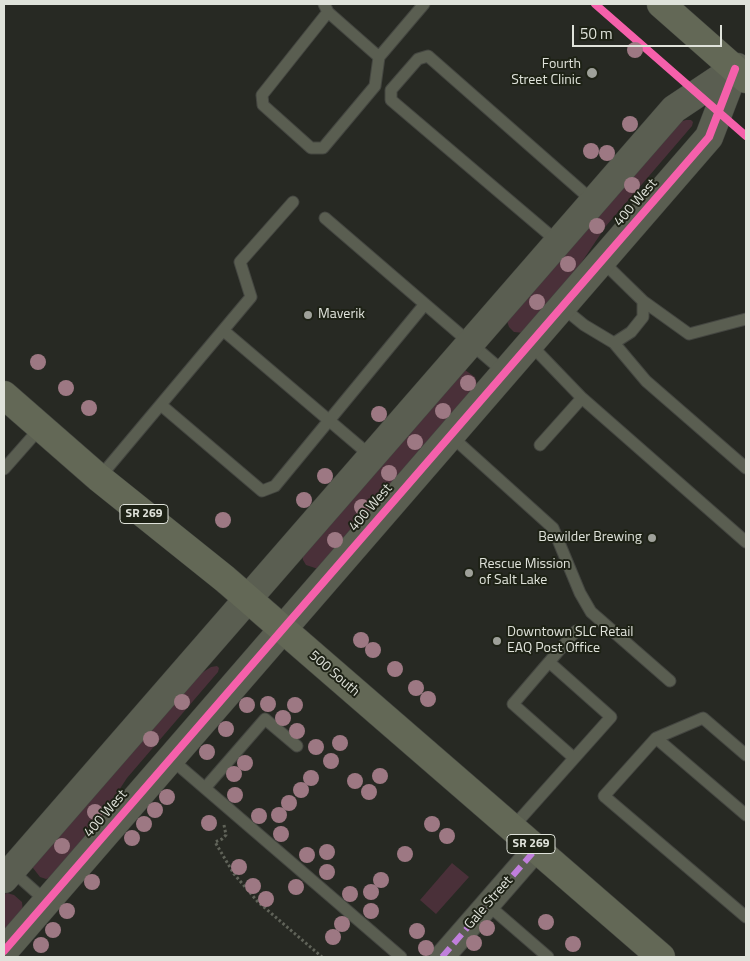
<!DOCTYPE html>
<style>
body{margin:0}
#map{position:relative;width:750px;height:961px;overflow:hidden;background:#272923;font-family:"Titillium Web",sans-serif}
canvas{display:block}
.frame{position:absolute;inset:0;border:5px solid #dfe2da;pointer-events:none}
.scale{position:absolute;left:572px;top:25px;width:150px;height:22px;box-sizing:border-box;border:2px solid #dfe2da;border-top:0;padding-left:6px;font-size:15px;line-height:18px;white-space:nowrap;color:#dfe2da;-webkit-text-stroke:4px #1e2216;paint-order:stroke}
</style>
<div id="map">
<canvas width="750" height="961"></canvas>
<div class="frame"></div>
<div class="scale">50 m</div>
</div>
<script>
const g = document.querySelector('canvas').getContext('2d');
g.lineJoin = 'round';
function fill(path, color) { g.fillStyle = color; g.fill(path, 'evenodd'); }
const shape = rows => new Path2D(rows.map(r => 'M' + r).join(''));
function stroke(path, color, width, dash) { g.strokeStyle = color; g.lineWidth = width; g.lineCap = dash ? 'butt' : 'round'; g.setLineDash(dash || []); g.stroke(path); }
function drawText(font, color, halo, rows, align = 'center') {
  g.font = font + ' "Titillium Web",sans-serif'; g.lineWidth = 4; g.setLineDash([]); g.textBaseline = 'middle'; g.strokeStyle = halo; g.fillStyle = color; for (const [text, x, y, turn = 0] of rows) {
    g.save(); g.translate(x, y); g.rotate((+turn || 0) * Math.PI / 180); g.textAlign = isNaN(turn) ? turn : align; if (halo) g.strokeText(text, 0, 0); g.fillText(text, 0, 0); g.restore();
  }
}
fill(shape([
 [686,120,691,120,693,122,692,126,606,226,567,284,525,333,514,332,509,327,507,321,676,123],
 [465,370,475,377,477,384,318,569,306,565,303,560,302,554,460,371],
 [217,666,219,668,218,672,127,778,90,834,53,877,46,879,40,877,33,868,33,862,194,678,211,667],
 [452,863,469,877,436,914,420,900],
 [7,893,14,895,22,902,23,913,4,936,4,895]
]), '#4a3039');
const service = shape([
 [324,4,328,12,379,57,375,86,323,148,311,148,263,105,262,95,328,12],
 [379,57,424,4],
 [325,218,505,373],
 [558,242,391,100,391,90,418,59,428,56,594,202],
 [643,301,689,334,746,319],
 [562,307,584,325,614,343,631,332,643,317,643,301,602,261],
 [224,331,372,457],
 [614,343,646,381,746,468],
 [530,344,582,398,540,445],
 [582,398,746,542],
 [161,405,262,491,275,486,425,304],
 [451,436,553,528,580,593,591,612,670,681],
 [4,469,41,427],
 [99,478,251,297,240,262,293,202],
 [549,662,576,631],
 [656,738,703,718,746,755],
 [171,759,401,957],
 [205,788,265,719,297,746],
 [746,815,656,738,604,796,746,917],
 [512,828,611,717,549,662,513,704,574,758],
 [10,869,46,901],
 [488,905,548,957]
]);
const minor = shape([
 [442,957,536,849]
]);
const tertiary = shape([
 [4,879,674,109,737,67],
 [4,951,709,137,735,69]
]);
const primary = shape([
 [661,4,746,79],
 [4,395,99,478,225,579,661,957]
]);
stroke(service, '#444641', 13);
stroke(minor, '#444641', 26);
stroke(tertiary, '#444641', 29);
stroke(primary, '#444641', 29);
stroke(shape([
 [224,825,226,835,222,839,215,842,234,874,258,902,322,957]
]), '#606359', 3, [2.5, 2.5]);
stroke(service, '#5a5e51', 11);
stroke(minor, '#5a5e51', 24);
stroke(tertiary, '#5a5e51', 28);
stroke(primary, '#636856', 28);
stroke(shape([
 [442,957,536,849]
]), '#c07fdc', 6, [12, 6]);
stroke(shape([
 [595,4,746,136],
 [4,951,709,137,735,69]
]), '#f560ab', 8);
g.fillStyle = '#9d7883';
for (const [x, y] of [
 [635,50],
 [630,124],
 [591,151],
 [607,153],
 [632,185],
 [597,226],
 [568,264],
 [537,302],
 [38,362],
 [468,383],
 [66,388],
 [89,408],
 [443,411],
 [379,414],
 [415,442],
 [389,473],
 [325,476],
 [304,500],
 [362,507],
 [223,520],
 [335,540],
 [361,640],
 [373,650],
 [395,669],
 [416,688],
 [428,699],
 [182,702],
 [268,704],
 [247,705],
 [295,705],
 [283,718],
 [226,729],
 [297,731],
 [151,739],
 [340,743],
 [316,747],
 [207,752],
 [331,761],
 [245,763],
 [234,774],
 [380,776],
 [311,778],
 [355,781],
 [301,790],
 [369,792],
 [235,795],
 [167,797],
 [289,803],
 [155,810],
 [95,812],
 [279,815],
 [259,816],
 [209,823],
 [144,824],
 [432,824],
 [281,834],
 [447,836],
 [132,838],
 [62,846],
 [327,852],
 [405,854],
 [307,855],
 [239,867],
 [327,872],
 [381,880],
 [92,882],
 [253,886],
 [296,887],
 [371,892],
 [350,894],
 [266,899],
 [67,911],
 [371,911],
 [546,922],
 [342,924],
 [487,928],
 [53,930],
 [417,931],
 [333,937],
 [474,943],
 [573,944],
 [41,945],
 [426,948]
]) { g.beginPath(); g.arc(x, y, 8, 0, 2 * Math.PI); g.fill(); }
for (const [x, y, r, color] of [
 [592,73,6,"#9fa19a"],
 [308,315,5,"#9fa19a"],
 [652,538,5,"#9fa19a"],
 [469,573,5,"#9fa19a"],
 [497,641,5,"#9fa19a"]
]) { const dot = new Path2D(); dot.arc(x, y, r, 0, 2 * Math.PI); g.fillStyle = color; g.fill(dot); stroke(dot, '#1e2216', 2); }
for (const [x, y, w] of [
 [144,514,48],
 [531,844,48]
]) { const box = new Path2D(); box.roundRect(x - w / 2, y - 9.5, w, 19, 4); g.fillStyle = '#1e2216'; g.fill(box); stroke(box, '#dfe2da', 1); }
drawText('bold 12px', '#dfe2da', null, [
 ["SR 269",144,514],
 ["SR 269",531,844]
]);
drawText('14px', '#dfe2da', '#1e2216', [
 ["Fourth",581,65,"right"],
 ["Street Clinic",581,81,"right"],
 ["Maverik",318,315],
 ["Bewilder Brewing",642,538,"right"],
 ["Rescue Mission",479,565],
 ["of Salt Lake",479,581],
 ["Downtown SLC Retail",507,633],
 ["EAQ Post Office",507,649]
], 'left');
drawText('14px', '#dfe2da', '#1e2216', [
 ["400 West",636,203,-49],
 ["400 West",371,508,-49],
 ["500 South",334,674,41],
 ["400 West",106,814,-49],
 ["Gale Street",489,903,-49]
]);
</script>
